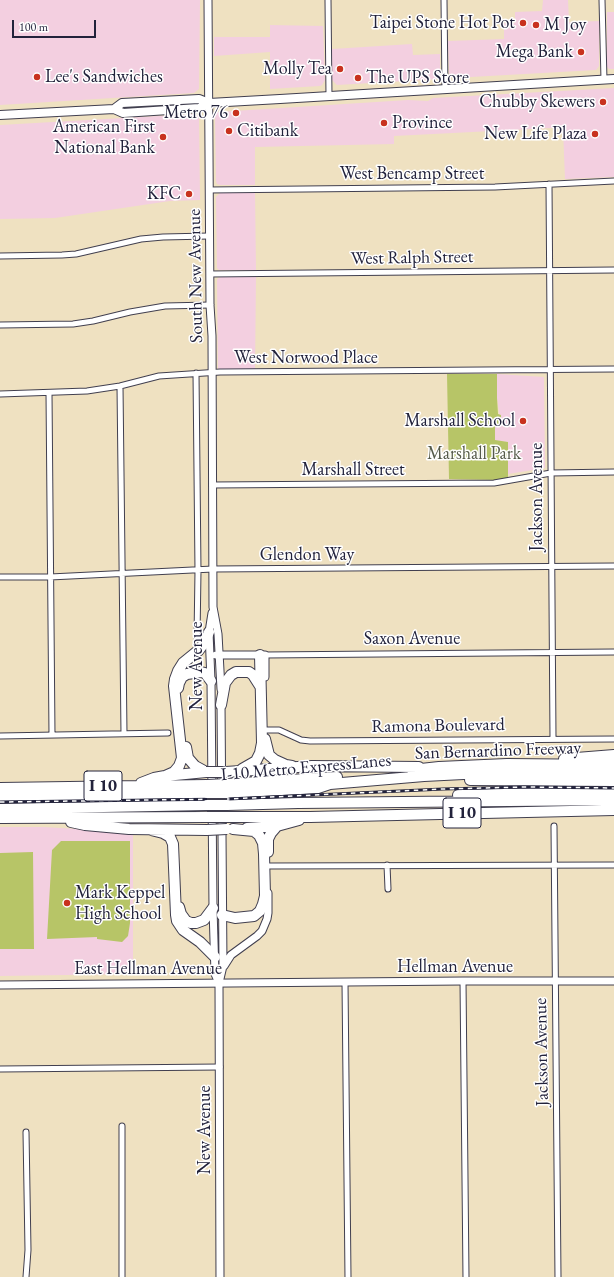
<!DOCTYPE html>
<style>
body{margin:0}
#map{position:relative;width:614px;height:1277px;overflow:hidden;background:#efe1c1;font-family:"EB Garamond",serif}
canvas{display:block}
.scale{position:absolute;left:12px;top:20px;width:84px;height:18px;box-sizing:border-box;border:2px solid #22223b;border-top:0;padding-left:5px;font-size:12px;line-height:14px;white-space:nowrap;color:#22223b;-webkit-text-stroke:3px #fff;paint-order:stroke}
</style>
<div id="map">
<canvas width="614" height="1277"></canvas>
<div class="scale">100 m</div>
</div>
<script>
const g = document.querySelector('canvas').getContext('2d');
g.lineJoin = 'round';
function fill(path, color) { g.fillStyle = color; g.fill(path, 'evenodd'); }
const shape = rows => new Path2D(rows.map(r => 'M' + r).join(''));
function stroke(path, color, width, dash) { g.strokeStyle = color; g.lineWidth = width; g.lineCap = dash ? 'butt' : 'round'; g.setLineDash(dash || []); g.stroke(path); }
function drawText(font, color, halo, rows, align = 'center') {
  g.font = font + ' "EB Garamond",serif'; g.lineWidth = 3; g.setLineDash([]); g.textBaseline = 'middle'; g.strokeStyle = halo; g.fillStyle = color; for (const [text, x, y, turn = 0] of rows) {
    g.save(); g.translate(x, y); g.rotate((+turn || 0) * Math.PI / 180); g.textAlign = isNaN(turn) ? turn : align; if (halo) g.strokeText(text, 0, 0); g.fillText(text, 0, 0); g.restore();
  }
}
fill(shape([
 [0,0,200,0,199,89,194,93,0,105],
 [543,0,568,0,569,22,599,21,599,66,596,70,453,78,451,76,449,73,448,41,504,39,504,23,515,23,515,12,542,11],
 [607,12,614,12,614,69,609,69,607,67],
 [270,25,323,26,325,80,322,85,320,86,270,89,270,52,214,56,214,37,270,37],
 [412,44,413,55,440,54,440,79,337,85,332,80,332,49],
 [614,88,614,177,565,179,563,129,551,128,394,136,394,144,255,147,255,185,220,185,217,184,216,181,215,114,218,112,408,100,428,101,433,98],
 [194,114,197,115,199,118,200,200,170,201,55,218,0,219,0,125],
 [255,192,256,270,219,270,217,268,216,197,220,193],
 [221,277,256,277,255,369,218,369,217,280,218,278],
 [497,374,544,377,545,468,508,474,508,442,495,441,495,426,501,426,497,398],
 [0,827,43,827,133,832,133,974,0,976]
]), '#f3cfe0');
fill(shape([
 [447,374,497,374,497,398,498,414,501,415,501,426,495,426,495,440,508,442,508,478,496,480,449,479],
 [61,841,130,841,130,923,128,936,122,942,97,939,97,937,47,939,52,850],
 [33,852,34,949,0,949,0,853]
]), '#b7c567');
const minor = shape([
 [328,0,329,96],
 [444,0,445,89],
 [602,0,604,80],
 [549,184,553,738],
 [209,190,495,187,614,181],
 [0,256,62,255,76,254,141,239,163,237,209,236],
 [210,274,614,270],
 [0,325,73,324,93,321,130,312,165,306,210,305],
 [196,373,198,571,197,638],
 [120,386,124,734],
 [49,393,52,735],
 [0,394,87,391,120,386,159,376,220,372,614,369],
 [212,485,494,483,551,473,614,472],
 [0,577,50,577,213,569,614,566],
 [265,655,614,652],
 [265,730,279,730,301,740,310,741,614,739],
 [0,736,168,733],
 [554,826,558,1277],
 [387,865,388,889],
 [268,866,614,865],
 [463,981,466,1277],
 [345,982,348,1277],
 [0,1069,220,1067],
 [26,1132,28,1250,26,1277],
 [122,1277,122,1126]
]);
const tertiary = shape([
 [0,985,463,981,614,981]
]);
const secondary = shape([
 [208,0,210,305,212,336,213,607,218,634,221,689],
 [212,613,209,632,211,681,213,908,215,974,219,983],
 [216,655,265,655,265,677],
 [224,966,231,955,257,936,262,931,267,919,268,913,268,893],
 [220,1277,219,983,223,966,221,702]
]);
const primary = shape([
 [114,109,122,103,199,99,209,103,280,99,614,79],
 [0,115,114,109,123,113,199,108,209,103]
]);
const motorway = shape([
 [178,688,179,683,182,677,187,674,201,672,205,673,211,681],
 [221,705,225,683,231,675,236,672,249,672,253,675,260,686],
 [265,739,269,755,275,760,286,765,292,766],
 [186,747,188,758,195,766,206,772],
 [564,759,614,755],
 [242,769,256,761,260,753,262,743,260,655],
 [412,770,439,767,507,764,614,765],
 [226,772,312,766,419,767],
 [165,776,174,772,179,766,182,758,174,686,175,679,178,671,183,663,199,650,205,642,209,632],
 [470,780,614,781],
 [141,783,154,778,165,776,206,772],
 [227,784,337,777],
 [0,788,207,785],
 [227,793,318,788,330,784,424,776,483,773,614,773],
 [458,795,530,793,614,793],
 [0,796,207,793],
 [227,805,298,803,614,800],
 [0,809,207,805],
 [227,817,310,817,614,810],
 [0,818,207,817],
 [71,822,85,825,129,829,207,830],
 [247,828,277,826,299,820],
 [151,830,163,833,170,837,173,844,176,915,177,921,183,930,200,942,215,957],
 [268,852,268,839,271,833,277,826],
 [179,907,181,914,186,921,191,923,196,923,204,920,213,908],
 [222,915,235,918,254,916,260,911,263,904,265,896,264,854,263,843,259,835,254,831,233,829]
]);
stroke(minor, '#413f4f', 7);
stroke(tertiary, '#413f4f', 9);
stroke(secondary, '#413f4f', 9);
stroke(primary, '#413f4f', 10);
stroke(motorway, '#413f4f', 12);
stroke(minor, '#fff', 5);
stroke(tertiary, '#fff', 7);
stroke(secondary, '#fff', 7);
stroke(primary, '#fff', 8);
stroke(motorway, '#fff', 10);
const rail = shape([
 [0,802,228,799,443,789,524,787,614,788]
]);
stroke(rail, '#22223b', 3);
stroke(rail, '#fff', 1.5, [4.5]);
const motorwayBridge = shape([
 [206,772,226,772],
 [207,785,227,784],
 [207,793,227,793],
 [207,805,227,805],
 [207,817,227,817],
 [207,830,227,829]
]);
stroke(motorwayBridge, '#413f4f', 12, []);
stroke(motorwayBridge, '#fff', 10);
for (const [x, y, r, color] of [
 [523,23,4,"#c8321e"],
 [536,25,4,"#c8321e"],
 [581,52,4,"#c8321e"],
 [340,69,4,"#c8321e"],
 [37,77,4,"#c8321e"],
 [358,78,4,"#c8321e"],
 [603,102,4,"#c8321e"],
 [236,113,4,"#c8321e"],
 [384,123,4,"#c8321e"],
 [229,131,4,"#c8321e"],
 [595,134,4,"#c8321e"],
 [163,137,4,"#c8321e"],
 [189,194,4,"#c8321e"],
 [523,421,4,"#c8321e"],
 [67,903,4,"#c8321e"]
]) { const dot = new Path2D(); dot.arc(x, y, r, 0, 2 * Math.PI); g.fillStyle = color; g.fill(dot); stroke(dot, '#fff', 1.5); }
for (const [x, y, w] of [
 [103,786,38],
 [462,813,38]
]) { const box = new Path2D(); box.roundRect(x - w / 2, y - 15, w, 30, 3); g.fillStyle = '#fff'; g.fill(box); stroke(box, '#22223b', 1); }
drawText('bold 17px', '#22223b', null, [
 ["I 10",103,786],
 ["I 10",462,813]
]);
drawText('18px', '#22223b', '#fff', [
 ["Taipei Stone Hot Pot",515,23],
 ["M Joy",544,25,"left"],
 ["Mega Bank",573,52],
 ["Molly Tea",332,69],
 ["Lee's Sandwiches",45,77,"left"],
 ["The UPS Store",366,78,"left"],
 ["Chubby Skewers",595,102],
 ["Metro 76",228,113],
 ["Province",392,123,"left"],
 ["American First",155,127],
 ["National Bank",155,148],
 ["Citibank",237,131,"left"],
 ["New Life Plaza",587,134],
 ["KFC",181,194],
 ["Marshall School",515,421],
 ["Mark Keppel",75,893,"left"],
 ["High School",75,914,"left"]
], 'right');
drawText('18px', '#22223b', '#fff', [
 ["West Bencamp Street",412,174],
 ["West Ralph Street",412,258,-1],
 ["South New Avenue",196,276,-91],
 ["West Norwood Place",306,358],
 ["Marshall Street",353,470],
 ["Jackson Avenue",537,497,-90],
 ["Glendon Way",307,555],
 ["Saxon Avenue",412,639],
 ["New Avenue",197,666,-90],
 ["Ramona Boulevard",438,726,-1],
 ["San Bernardino Freeway",498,751,-2],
 ["I-10 Metro ExpressLanes",306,768,-5],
 ["Hellman Avenue",455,967],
 ["East Hellman Avenue",148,969],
 ["Jackson Avenue",542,1052,-91],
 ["New Avenue",205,1130,-90]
]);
drawText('18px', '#565b4a', '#fff', [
 ["Marshall Park",474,454]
]);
</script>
